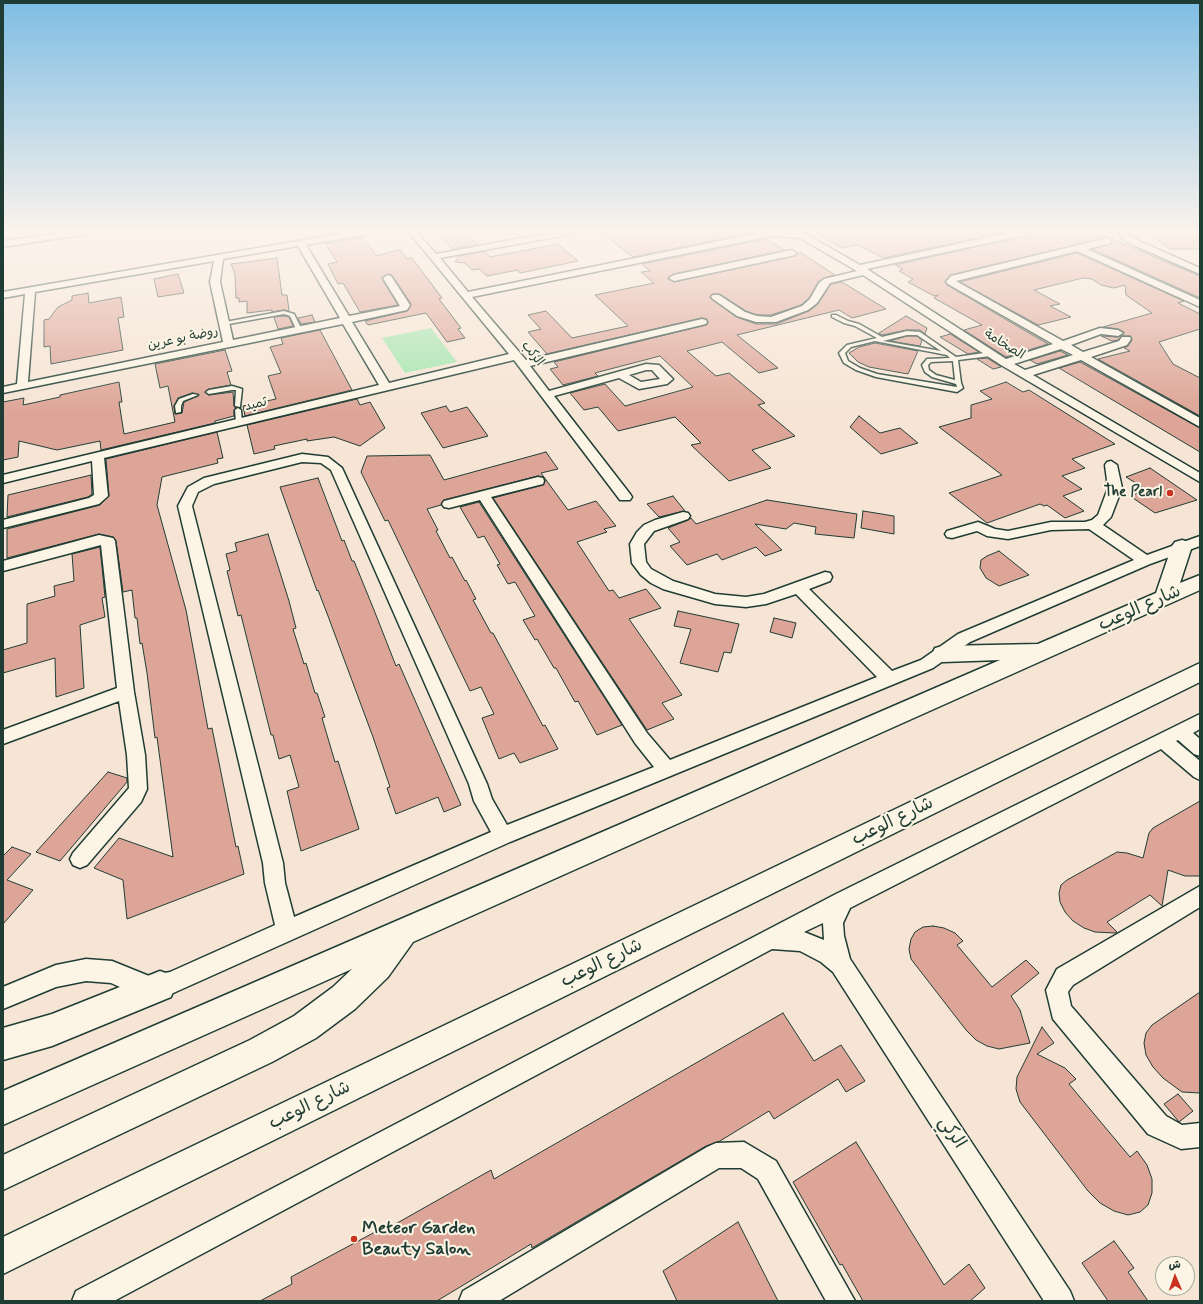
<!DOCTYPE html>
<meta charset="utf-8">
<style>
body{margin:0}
#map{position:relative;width:1203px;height:1304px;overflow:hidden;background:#f6e5d5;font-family:Mynerve,"Playpen Sans Arabic",sans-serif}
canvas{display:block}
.frame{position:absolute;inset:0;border:4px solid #1f3d34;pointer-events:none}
.north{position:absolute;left:1155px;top:1256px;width:40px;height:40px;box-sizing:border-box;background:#fcf5e5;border:1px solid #a4ab9e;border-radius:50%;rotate:358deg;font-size:11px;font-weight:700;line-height:16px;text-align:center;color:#1f3d34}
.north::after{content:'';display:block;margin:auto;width:14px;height:18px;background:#c8321e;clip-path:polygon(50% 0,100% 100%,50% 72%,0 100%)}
</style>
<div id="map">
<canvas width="1203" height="1304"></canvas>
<div class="frame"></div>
<div class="north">ش</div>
</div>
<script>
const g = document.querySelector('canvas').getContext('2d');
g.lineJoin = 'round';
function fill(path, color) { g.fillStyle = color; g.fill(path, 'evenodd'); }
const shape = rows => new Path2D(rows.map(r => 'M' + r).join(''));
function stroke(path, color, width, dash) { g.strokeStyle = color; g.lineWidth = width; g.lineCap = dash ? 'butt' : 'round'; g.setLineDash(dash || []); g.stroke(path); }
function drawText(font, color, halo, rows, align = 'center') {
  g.font = font + ' Mynerve,"Playpen Sans Arabic",sans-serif'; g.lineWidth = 4; g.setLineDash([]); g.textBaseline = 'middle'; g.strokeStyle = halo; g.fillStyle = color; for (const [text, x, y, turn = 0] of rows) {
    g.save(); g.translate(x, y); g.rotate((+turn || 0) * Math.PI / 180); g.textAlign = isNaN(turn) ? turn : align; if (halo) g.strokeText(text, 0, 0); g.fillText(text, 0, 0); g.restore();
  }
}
fill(shape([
 [431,328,457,362,405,373,382,338]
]), '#a5e6af');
const building = shape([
 [318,231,348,231,321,236,318,231],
 [435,231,463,231,478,245,453,249,435,231],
 [599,231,753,231,755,232,633,257,599,231],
 [813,231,1012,231,883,258,858,245,842,248,813,231],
 [1078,231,1092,231,1107,237,951,275,945,281,947,285,1048,344,1006,357,964,330,982,325,934,298,938,295,934,296,908,282,913,279,899,271,903,269,895,265,1029,235,1033,233,1046,239,1078,231],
 [1155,231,1200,231,1200,249,1170,249,1146,232,1155,231],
 [362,237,377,256,397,250,401,250,407,259,412,258,442,298,439,299,461,328,458,329,465,338,447,342,426,313,368,325,365,321,407,311,411,304,392,275,388,274,382,279,398,305,360,312,343,283,338,284,328,264,337,262,325,243,362,237],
 [766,239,785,250,674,274,668,279,674,282,795,256,800,252,835,275,824,278,818,282,809,298,801,305,771,315,757,315,746,311,720,294,712,294,710,298,737,317,756,324,776,324,809,311,818,304,831,284,842,282,886,309,852,318,839,310,737,335,778,368,759,373,722,342,687,351,716,376,729,373,765,403,758,405,795,436,752,450,771,468,729,481,691,445,701,443,675,417,618,431,598,407,584,410,570,393,605,384,625,406,693,387,660,356,595,373,598,376,563,385,550,369,558,367,554,362,706,325,708,323,706,319,702,318,547,354,528,332,541,329,528,315,546,311,572,338,628,326,595,295,654,283,641,272,650,271,642,264,766,239],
 [1112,239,1200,276,1200,297,1198,297,1092,249,1111,244,1112,239],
 [558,244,578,261,520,273,518,270,487,276,479,269,472,270,465,263,455,262,459,256,485,251,490,257,558,244],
 [1077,253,1184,301,1178,303,1200,314,1200,329,1159,342,1173,364,1200,378,1200,416,1098,359,1130,351,1124,348,1128,346,1132,340,1130,336,1122,336,1118,340,1112,341,1101,336,1118,337,1124,332,1118,329,1103,327,1152,313,1126,295,1125,285,1114,288,1101,285,1092,279,1083,278,1034,290,1060,304,1050,306,1071,317,1038,325,960,282,1077,253],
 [277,258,282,295,287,295,289,311,284,310,272,312,272,310,247,313,247,301,239,302,239,298,236,298,235,274,231,264,277,258],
 [178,274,184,293,158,297,154,279,178,274],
 [88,293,89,303,121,297,124,317,118,318,123,350,51,364,50,346,44,347,44,320,49,319,58,307,72,300,72,296,88,293],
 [312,315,315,322,301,324,298,318,312,315],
 [284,316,289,317,293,326,278,329,274,317,284,316],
 [906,316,927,328,925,334,920,330,907,330,882,335,879,333,906,316],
 [320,330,352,390,245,416,243,406,276,399,268,376,281,373,270,347,283,344,281,338,320,330],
 [950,334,979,352,968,354,940,337,950,334],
 [907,336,917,336,922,340,920,346,890,341,907,336],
 [875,343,918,351,908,374,869,367,858,362,849,353,859,347,875,343],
 [225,350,232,371,227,372,231,385,209,389,205,392,209,395,233,392,234,406,236,408,234,410,234,416,215,421,215,423,101,450,100,441,57,450,19,441,18,457,3,460,3,402,24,398,23,405,60,397,60,395,119,382,122,402,119,402,124,434,175,422,168,386,160,388,155,364,225,350],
 [192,393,199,395,184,402,182,413,175,414,174,406,178,398,192,393],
 [1060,351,1068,355,1037,364,1030,360,1060,351],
 [987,358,1000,366,1001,367,993,369,977,359,987,358],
 [1080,362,1200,428,1200,452,1059,368,1080,362],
 [1006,382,1023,392,1029,390,1115,444,1072,459,1085,468,1062,476,1082,489,1063,496,1084,511,1065,518,1047,505,1044,506,1040,504,987,523,949,493,1002,475,939,427,971,418,971,405,992,399,980,391,1006,382],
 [357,399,360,405,370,402,385,428,360,446,334,437,307,441,307,439,274,446,275,449,254,454,247,425,357,399],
 [446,406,450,412,467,407,488,436,443,448,421,413,446,406],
 [859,416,880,433,900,428,918,443,881,454,850,427,859,416],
 [217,432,223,458,217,459,218,463,162,477,157,505,186,610,208,729,212,728,236,847,238,846,244,874,127,919,123,880,94,868,119,838,173,857,157,737,155,738,147,673,142,643,140,644,137,618,135,618,132,590,123,592,116,541,113,537,99,534,7,558,7,529,100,505,109,496,106,459,217,432],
 [546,452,558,469,541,473,568,510,596,501,616,526,604,529,607,532,577,542,609,591,613,590,619,598,646,589,661,608,629,619,682,695,662,703,674,719,647,730,493,498,543,485,545,481,543,477,538,476,444,500,441,505,427,509,438,530,436,531,450,558,452,557,465,581,466,580,476,599,473,600,491,633,493,633,543,726,545,725,558,749,520,763,514,753,499,759,482,718,494,714,481,687,470,691,388,520,385,521,361,472,367,456,430,455,444,480,546,452],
 [1150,468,1197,500,1155,513,1130,496,1147,490,1126,477,1150,468],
 [91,475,92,494,88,497,7,517,8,495,91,475],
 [318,478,342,541,344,540,352,561,354,561,374,610,396,666,399,664,461,805,444,812,438,797,396,814,387,788,390,787,373,737,328,616,318,590,317,591,280,487,318,478],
 [673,496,685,511,659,517,647,504,673,496],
 [767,500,857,514,854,538,815,534,816,527,794,523,786,529,755,524,782,550,765,556,756,547,722,560,717,554,687,565,670,546,680,542,668,528,688,520,691,518,696,524,767,500],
 [479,502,622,725,597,735,578,701,575,702,556,668,554,668,537,639,535,640,523,620,535,616,515,582,508,584,497,565,500,564,484,536,478,538,460,507,479,502],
 [863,511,894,516,894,534,861,528,863,511],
 [268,534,289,601,296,628,293,629,304,664,306,663,315,693,317,693,325,717,322,718,335,762,338,761,359,829,301,851,287,791,299,787,290,755,279,759,273,735,271,735,241,615,238,616,227,571,230,570,226,554,237,551,235,543,268,534],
 [100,547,105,597,102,598,105,617,80,625,84,688,56,697,55,658,3,673,3,650,27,643,27,604,55,596,54,586,74,581,72,554,100,547],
 [999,551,1029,575,999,586,986,578,980,568,981,560,987,556,999,551],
 [678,611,739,624,731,653,724,652,718,672,680,663,691,629,674,626,678,611],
 [774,618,796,623,792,638,770,632,774,618],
 [108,772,127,778,127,782,60,861,36,852,108,772],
 [1200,801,1200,876,1185,876,1168,870,1162,906,1150,895,1107,922,1117,932,1115,933,1095,932,1084,928,1073,921,1065,912,1060,902,1059,893,1061,885,1067,880,1117,852,1127,853,1143,858,1149,833,1153,828,1200,801],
 [12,847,31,854,7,880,33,890,3,924,3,856,12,847],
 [933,926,944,928,955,933,963,941,957,945,992,987,1026,960,1039,973,1011,996,1020,1010,1030,1043,999,1049,987,1046,976,1040,966,1030,911,959,909,949,911,939,915,932,923,927,933,926],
 [1200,992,1200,1093,1182,1092,1163,1078,1153,1067,1146,1055,1144,1043,1146,1033,1152,1025,1200,992],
 [783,1013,814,1061,841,1045,865,1081,846,1092,838,1079,774,1119,769,1111,720,1141,706,1146,532,1248,531,1244,437,1301,260,1301,292,1284,291,1277,375,1232,376,1235,491,1170,494,1179,783,1013],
 [1042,1027,1054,1043,1037,1054,1065,1068,1076,1079,1069,1084,1130,1157,1137,1151,1147,1165,1152,1179,1152,1193,1148,1205,1140,1212,1128,1215,1114,1211,1100,1203,1088,1191,1020,1102,1016,1089,1017,1077,1042,1027],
 [1178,1094,1193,1111,1179,1122,1164,1104,1178,1094],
 [856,1142,944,1285,969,1264,985,1288,970,1301,863,1301,842,1264,840,1265,793,1182,856,1142],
 [738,1222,778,1301,677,1301,663,1271,738,1222],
 [1114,1241,1134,1268,1128,1272,1148,1301,1108,1301,1082,1263,1114,1241]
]);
fill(building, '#dda597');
stroke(building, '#1f3d34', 1);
const service = shape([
 [284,311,294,314,302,330,301,331,297,331,290,316,284,314,223,325,220,323,284,311],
 [832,315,836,315,848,321,859,324,882,337,907,331,920,332,956,357,991,352,994,354,991,356,958,360,961,383,963,388,957,392,876,377,856,370,844,363,839,353,847,345,877,338,855,326,844,323,832,317,832,315],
 [907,335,917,335,941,351,883,341,907,335],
 [875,341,947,355,950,358,927,359,922,365,925,372,932,377,956,384,957,387,877,374,860,368,848,361,845,353,851,347,875,341],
 [953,361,955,380,936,375,929,370,928,365,931,362,953,361],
 [232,386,242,389,240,407,235,406,236,390,232,390,209,394,206,392,209,390,232,386],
 [193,394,198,395,183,401,181,406,181,412,176,413,175,406,179,399,193,394],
 [238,408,241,410,242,423,239,425,236,423,235,410,238,408]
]);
const minor = shape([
 [72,231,91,231,87,234,3,247,3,241,72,231],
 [356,231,373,231,369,234,306,245,349,316,400,306,383,278,388,275,391,276,410,305,407,310,352,322,389,383,509,354,408,231,416,231,436,254,559,231,576,231,572,234,440,258,468,292,769,231,795,231,806,234,860,265,1018,231,1033,231,1029,234,867,269,1006,359,1053,344,948,284,946,282,951,276,1108,238,1111,239,1111,243,1087,249,1200,300,1200,307,1077,251,956,281,1063,341,1100,328,1118,330,1123,333,1118,336,1101,334,1071,345,1083,352,1119,341,1122,337,1130,337,1131,339,1127,345,1091,357,1200,418,1200,427,1081,360,1033,375,1200,473,1200,482,1001,365,863,275,830,283,817,303,808,310,776,322,756,322,737,316,713,299,711,297,713,295,719,295,745,312,757,316,771,317,802,306,810,299,819,283,824,279,857,271,800,238,771,236,472,297,526,360,702,319,706,320,707,322,706,324,530,366,549,391,646,364,659,365,673,379,667,384,639,389,619,378,554,396,630,494,632,497,630,500,620,500,514,360,104,458,108,496,99,504,3,528,3,520,89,498,94,495,92,461,3,483,3,475,379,385,343,324,3,393,3,387,17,384,25,294,3,298,3,292,356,231],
 [298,246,340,318,233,340,220,282,223,259,298,246],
 [214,261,210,282,223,342,28,382,35,292,214,261],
 [1061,349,1073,355,1025,370,1014,364,1061,349],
 [646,370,652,370,660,379,641,382,629,375,646,370],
 [1118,231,1126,231,1129,235,1137,240,1200,268,1200,274,1131,244,1123,239,1118,231],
 [792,250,796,253,795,255,674,281,669,278,674,275,792,250],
 [302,454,328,457,342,468,487,784,492,799,507,825,654,767,635,743,480,500,449,508,444,507,442,504,444,501,538,477,543,478,544,481,543,484,491,497,647,733,670,760,877,677,796,594,766,604,746,607,715,604,663,589,651,583,641,575,632,563,630,544,637,532,644,525,655,520,683,512,688,513,690,516,688,519,654,531,644,544,646,562,651,569,673,581,715,594,746,597,764,594,825,572,830,573,832,577,830,581,809,589,892,671,921,660,958,634,1134,560,1089,529,1051,530,1008,539,987,536,977,531,952,538,947,537,945,534,947,531,978,522,995,529,1008,531,1051,522,1085,522,1092,520,1098,515,1108,488,1105,465,1107,462,1111,461,1117,465,1122,488,1111,517,1103,525,1147,555,1200,536,1200,546,1150,564,970,642,933,668,510,842,171,994,149,998,140,996,111,983,86,981,56,987,3,1009,3,987,56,965,86,959,112,961,149,976,170,972,275,925,265,883,263,863,178,506,188,487,204,478,302,454],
 [302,462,321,463,331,470,469,784,474,801,491,832,294,917,285,883,283,863,192,506,198,492,214,484,302,462],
 [99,535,113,538,115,541,134,692,145,755,147,789,141,802,87,865,80,868,73,865,70,859,73,853,129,788,127,755,119,701,3,744,3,730,117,688,101,545,3,571,3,561,99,535],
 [1200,714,1200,729,1193,733,1200,739,1200,756,1194,754,1178,740,1176,741,1200,761,1200,780,1194,777,1161,749,850,908,843,923,844,936,850,959,1070,1291,1074,1301,1044,1301,833,972,821,962,800,951,772,949,114,1301,72,1301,76,1291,836,894,1200,714],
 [823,923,824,940,804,932,823,923],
 [1200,886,1200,907,1073,985,1068,992,1071,1006,1166,1116,1182,1125,1200,1123,1200,1147,1181,1149,1148,1134,1053,1019,1046,990,1057,969,1200,886],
 [744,1142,776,1161,855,1301,826,1301,758,1179,741,1168,719,1168,499,1301,459,1301,463,1291,707,1147,716,1143,744,1142]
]);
const primary = shape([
 [1182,540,1189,542,1192,546,1180,583,1200,575,1200,590,413,942,388,977,355,1009,316,1038,272,1062,3,1190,3,1155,250,1040,294,1016,333,987,352,969,3,1125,3,1091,1000,660,943,662,935,660,932,654,935,648,943,646,1038,644,1156,593,1172,546,1175,542,1182,540],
 [1200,663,1200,682,3,1274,3,1237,1200,663],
 [160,971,171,975,175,986,171,997,52,1046,3,1060,3,1028,52,1014,160,971]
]);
stroke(service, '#1f3d34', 3);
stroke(minor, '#1f3d34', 3);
stroke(primary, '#1f3d34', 3);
fill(service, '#fcf5e5');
fill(minor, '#fcf5e5');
fill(primary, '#fcf5e5');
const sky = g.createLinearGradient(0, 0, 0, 413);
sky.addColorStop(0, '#7ebde4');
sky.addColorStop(0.56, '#fbf3ec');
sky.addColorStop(1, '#fbf3ec00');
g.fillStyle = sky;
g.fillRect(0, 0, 1203, 413);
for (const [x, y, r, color] of [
 [1170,493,4,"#c8321e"],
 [354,1239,4,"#c8321e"]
]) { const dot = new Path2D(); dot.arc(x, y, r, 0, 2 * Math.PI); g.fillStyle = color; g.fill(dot); stroke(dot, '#fcf5e5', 1.5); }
drawText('13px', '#1f3d34', '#fcf5e5', [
 ["روضة بو عرين",183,339,-12],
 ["الصخامة",1004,345,32],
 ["الركب",532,354,51],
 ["ثميد",256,405,-13]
]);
drawText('bold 15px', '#1f3d34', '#fcf5e5', [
 ["The Pearl",1162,493]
], 'right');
drawText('18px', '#1f3d34', '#fcf5e5', [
 ["شارع الوعب",1140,609,-24],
 ["شارع الوعب",893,822,-26],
 ["شارع الوعب",602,964,-26],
 ["شارع الوعب",310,1106,-26],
 ["الركي",951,1133,57]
]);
drawText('bold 18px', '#1f3d34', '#fcf5e5', [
 ["Meteor Garden",362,1229],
 ["Beauty Salon",362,1250]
], 'left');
</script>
